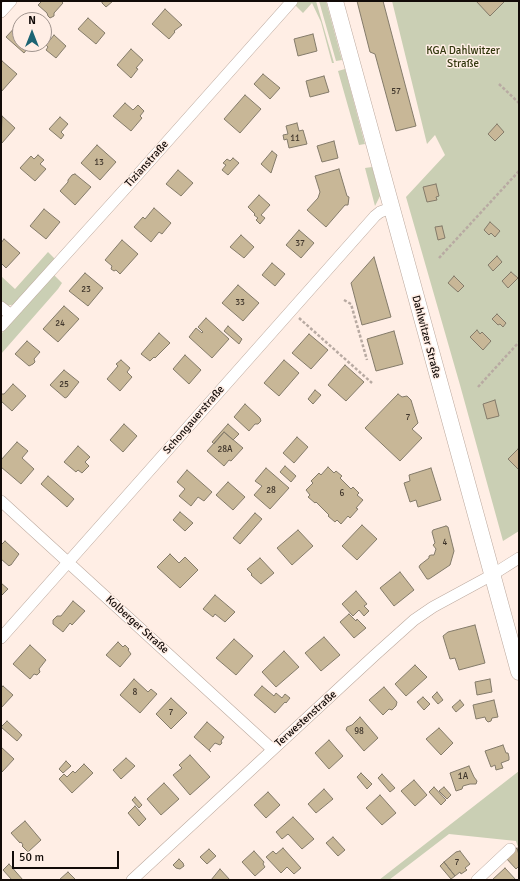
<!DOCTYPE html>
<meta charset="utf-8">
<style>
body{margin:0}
#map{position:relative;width:520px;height:881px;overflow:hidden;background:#ffeee5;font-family:Signika,sans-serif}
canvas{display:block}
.frame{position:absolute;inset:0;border:2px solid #120b08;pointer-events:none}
.north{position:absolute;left:12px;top:12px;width:40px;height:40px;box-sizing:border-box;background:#ffeee5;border:1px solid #a0938d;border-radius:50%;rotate:0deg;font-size:11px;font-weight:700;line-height:16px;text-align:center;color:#120b08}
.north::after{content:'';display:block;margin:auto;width:14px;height:18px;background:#1c6473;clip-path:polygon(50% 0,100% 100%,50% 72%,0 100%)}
.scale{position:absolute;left:12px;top:851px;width:107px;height:18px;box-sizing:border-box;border:2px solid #120b08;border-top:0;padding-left:5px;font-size:12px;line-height:14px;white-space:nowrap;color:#120b08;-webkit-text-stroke:3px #ffeee5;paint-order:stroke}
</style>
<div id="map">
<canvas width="520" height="881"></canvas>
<div class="frame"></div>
<div class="north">N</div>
<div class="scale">50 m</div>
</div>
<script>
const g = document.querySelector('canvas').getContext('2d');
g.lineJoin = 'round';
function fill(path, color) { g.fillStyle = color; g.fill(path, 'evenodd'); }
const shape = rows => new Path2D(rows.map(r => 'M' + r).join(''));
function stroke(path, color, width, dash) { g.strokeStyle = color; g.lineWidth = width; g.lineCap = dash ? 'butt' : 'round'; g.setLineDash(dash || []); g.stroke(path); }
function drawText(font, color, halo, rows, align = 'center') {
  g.font = font + ' Signika,sans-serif'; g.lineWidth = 3; g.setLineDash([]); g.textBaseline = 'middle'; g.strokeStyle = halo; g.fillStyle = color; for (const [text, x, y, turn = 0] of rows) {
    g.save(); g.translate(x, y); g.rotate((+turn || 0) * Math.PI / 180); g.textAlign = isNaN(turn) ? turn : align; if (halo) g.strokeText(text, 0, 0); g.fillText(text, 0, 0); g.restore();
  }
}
fill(shape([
 [299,1,316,1,334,63,332,63,321,22,312,3,303,13,295,5],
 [319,1,326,1,342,60,336,61],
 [392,1,519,1,519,531,503,541,460,385,406,197,445,155,435,135,427,144],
 [345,69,365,144,359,145,338,71],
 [372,167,380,196,375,206,365,168],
 [48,252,56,260,16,304,6,306,1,301,1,276,15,289],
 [54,275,62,283,58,289,1,354,1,334],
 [519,771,519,850,516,841,449,834,389,880,379,880]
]), '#cacfb4');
const building = shape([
 [42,1,61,1,63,3,54,13,54,16,50,18,48,16,47,13,38,5,42,1],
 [102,1,113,1,106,7,102,3,102,1],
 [357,1,383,1,416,126,396,131,375,54,370,52,357,1],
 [476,1,505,1,490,16,476,1],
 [165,9,182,25,174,31,175,32,169,39,152,24,165,9],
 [88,18,105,33,96,44,78,29,88,18],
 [20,22,20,44,31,44,24,53,6,37,20,22],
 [313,34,317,51,298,56,294,39,313,34],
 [54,35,66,46,56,58,46,50,48,47,46,45,54,35],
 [131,49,143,60,136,68,138,69,131,78,117,65,131,49],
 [2,61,17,74,1,92,1,63,2,61],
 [263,74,280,88,270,99,254,84,263,74],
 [324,76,329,92,310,97,306,81,324,76],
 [245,95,261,109,240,133,224,119,245,95],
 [125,103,133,110,138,105,144,111,140,116,142,118,131,131,113,116,125,103],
 [2,116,15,128,2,143,1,142,2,116],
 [60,117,68,124,61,132,64,135,61,139,49,129,60,117],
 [297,123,299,131,303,130,307,144,289,148,287,139,284,140,283,135,288,134,286,126,297,123],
 [497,124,504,132,495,141,488,134,497,124],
 [334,141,338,158,322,162,317,146,334,141],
 [97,145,116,162,100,180,81,163,97,145],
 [272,151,277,155,271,173,261,164,272,151],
 [38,155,44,160,40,164,46,169,35,181,20,168,31,156,34,159,38,155],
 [233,158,239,163,228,175,222,170,226,165,223,163,227,159,230,161,233,158],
 [339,169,347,196,349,197,348,205,345,205,326,227,307,210,318,198,320,192,315,176,339,169],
 [178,170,193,183,181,196,166,184,178,170],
 [75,174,91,187,75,205,60,191,68,182,68,180,72,175,75,174],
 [436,184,439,196,436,197,437,200,427,202,423,187,436,184],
 [259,195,270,205,261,215,265,218,260,224,256,220,258,218,254,215,255,214,248,207,259,195],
 [154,208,171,223,162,234,159,232,151,242,134,227,143,217,145,219,154,208],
 [44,209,60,222,46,239,30,226,44,209],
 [490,222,500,231,495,237,491,233,489,235,484,230,490,222],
 [442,226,445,238,438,240,435,227,442,226],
 [299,230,314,243,301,258,286,245,299,230],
 [241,235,254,247,244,258,230,247,241,235],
 [4,239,20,253,6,268,1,263,1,243,4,239],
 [122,240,138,254,120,274,116,270,114,271,111,269,112,266,105,260,122,240],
 [497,256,502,262,493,271,488,265,497,256],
 [374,257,391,317,362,325,351,283,374,257],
 [272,263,285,274,275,286,262,275,272,263],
 [511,272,518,278,508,288,502,281,511,272],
 [85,273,103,288,88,306,69,291,85,273],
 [454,276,464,286,458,292,448,283,454,276],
 [238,285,259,303,243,321,222,303,238,285],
 [64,306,79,319,58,342,43,329,64,306],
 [497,314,506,323,503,327,500,324,498,325,492,319,497,314],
 [206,318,229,339,212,358,189,337,196,328,202,333,203,332,198,327,206,318],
 [228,326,242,339,239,344,224,331,228,326],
 [477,330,480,334,482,332,491,341,483,350,470,337,477,330],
 [394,331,403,364,376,371,367,339,394,331],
 [159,333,170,343,155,358,154,357,150,361,141,354,159,333],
 [309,334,328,350,311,369,292,353,309,334],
 [27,341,40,352,34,359,35,362,33,364,29,366,15,354,27,341],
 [185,355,201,370,189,384,173,369,185,355],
 [121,360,130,368,127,372,132,377,120,391,107,379,118,366,116,364,121,360],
 [284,360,299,373,279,396,264,383,284,360],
 [345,365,364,382,346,401,328,385,345,365],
 [64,370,79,382,67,397,65,398,50,385,64,370],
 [13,384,26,396,12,411,1,401,1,394,4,394,13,384],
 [315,390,321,395,313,404,308,399,315,390],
 [398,394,402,397,407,396,411,400,418,423,412,429,422,438,400,461,365,428,398,394],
 [495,400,499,416,487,419,483,404,495,400],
 [245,404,260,418,261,421,258,424,255,424,249,431,234,417,245,404],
 [124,424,137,436,123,452,110,440,124,424],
 [228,424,239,434,233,440,224,432,214,444,212,442,228,424],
 [224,432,243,448,231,461,229,460,224,466,207,451,224,432],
 [297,437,308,447,294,463,283,453,297,437],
 [17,442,28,451,22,458,34,469,21,484,1,467,1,460,17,442],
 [78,446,90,457,85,462,89,466,82,473,78,470,76,472,64,462,78,446],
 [518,449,519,450,519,470,508,459,518,449],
 [285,466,296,476,291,482,280,472,285,466],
 [328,467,334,473,336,471,342,476,340,478,351,489,353,487,359,493,357,495,363,500,356,508,358,509,350,518,348,516,341,524,337,520,335,522,328,516,329,515,316,502,315,503,308,497,310,495,306,490,313,483,311,481,319,473,321,475,328,467],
 [266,468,289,488,270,509,254,495,262,486,255,481,266,468],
 [431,468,441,500,418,507,416,500,410,502,404,483,410,481,409,475,431,468],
 [187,470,212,492,204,501,198,497,191,506,179,496,185,489,177,482,187,470],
 [48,476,74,499,67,507,41,484,48,476],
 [228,482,245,497,233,510,216,495,228,482],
 [180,512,193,523,185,531,173,520,180,512],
 [255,513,262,519,240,544,233,538,255,513],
 [362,525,377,539,357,560,342,546,362,525],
 [446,526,448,527,454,551,450,565,429,579,427,579,419,567,420,565,429,558,429,556,431,555,434,555,436,549,433,545,435,543,432,532,433,530,446,526],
 [298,530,313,546,292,565,277,548,298,530],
 [5,541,19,554,11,565,10,565,9,566,1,559,1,545,5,541],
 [170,554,179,563,185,557,198,570,180,588,157,567,170,554],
 [260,558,274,573,261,584,251,575,252,574,247,569,260,558],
 [400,572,414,590,394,606,380,588,400,572],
 [1,583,8,589,1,596,1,583],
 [356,591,367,604,364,606,369,611,364,616,359,610,353,616,342,604,356,591],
 [215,595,235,612,225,622,215,614,213,617,203,609,215,595],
 [73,601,85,611,72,625,70,623,63,632,53,624,53,620,57,616,61,616,73,601],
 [349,614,356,621,357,619,366,628,354,638,340,622,349,614],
 [475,625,485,663,459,670,455,658,450,659,443,636,448,632,475,625],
 [324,637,340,655,321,671,305,653,324,637],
 [234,639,253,656,236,675,216,658,234,639],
 [118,642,123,647,125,645,129,649,128,650,131,654,120,667,106,655,118,642],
 [30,645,46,660,39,669,40,672,37,675,34,674,30,679,13,664,30,645],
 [284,651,299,667,276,687,262,672,284,651],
 [415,665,427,677,406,696,395,684,415,665],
 [134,679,148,692,151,689,157,694,140,713,120,695,134,679],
 [490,679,492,692,477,695,475,682,490,679],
 [3,686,13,695,1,708,1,688,3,686],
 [262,686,274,696,276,693,282,698,285,694,290,698,286,703,285,702,275,713,254,695,262,686],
 [384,687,397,702,396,706,392,710,389,709,383,715,369,700,384,687],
 [437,692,443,700,438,704,432,697,437,692],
 [423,697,430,704,424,710,417,702,423,697],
 [171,698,187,713,171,729,156,714,171,698],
 [460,700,464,705,456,712,452,707,460,700],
 [494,700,498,717,492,718,491,721,488,722,486,720,485,717,476,719,473,705,494,700],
 [360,717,378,738,364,751,346,730,347,727,352,725,360,717],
 [7,721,22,735,17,741,1,727,7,721],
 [207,722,224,737,221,741,222,743,220,745,215,743,209,750,211,752,194,737,207,722],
 [439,728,453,743,441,755,426,739,439,728],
 [329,740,343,756,329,769,315,753,329,740],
 [503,745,506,753,508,753,509,757,509,760,501,763,503,768,496,770,495,765,491,767,485,751,503,745],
 [1,747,14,759,2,772,1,771,1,747],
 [190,755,210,777,190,795,173,775,182,768,179,765,190,755],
 [126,758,135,766,121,779,113,770,126,758],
 [66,761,71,766,63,773,59,769,66,761],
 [84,764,93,773,72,793,59,779,64,774,67,777,73,771,75,773,84,764],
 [469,766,474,777,477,781,476,784,470,784,463,786,462,789,456,791,450,773,469,766],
 [361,773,372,784,367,789,357,777,361,773],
 [382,774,395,788,390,792,378,778,382,774],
 [414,780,427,795,415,806,401,791,414,780],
 [164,783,179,799,161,815,147,799,164,783],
 [434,787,446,800,441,805,429,792,434,787],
 [444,787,451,795,447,799,439,791,444,787],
 [324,789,333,799,316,813,308,804,324,789],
 [268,792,280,805,266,818,254,805,268,792],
 [380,795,396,813,382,825,366,808,380,795],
 [135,797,142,805,139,808,132,800,135,797],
 [135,806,146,819,139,826,128,813,135,806],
 [293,817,314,839,302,849,288,834,282,839,276,832,293,817],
 [25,821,41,840,28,852,22,846,23,845,21,842,20,843,11,833,25,821],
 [333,837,345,850,338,856,326,843,333,837],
 [283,848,301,868,294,874,287,867,281,873,266,857,273,851,276,854,283,848],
 [517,848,519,855,519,866,516,869,506,858,517,848],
 [209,849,216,856,207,864,200,857,209,849],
 [254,851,264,862,263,864,265,867,255,876,242,862,254,851],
 [460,851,470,864,465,868,467,870,461,874,460,872,455,876,444,862,456,852,460,851],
 [179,859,183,863,184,866,180,869,176,868,173,865,179,859],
 [444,862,455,876,451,879,440,866,444,862],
 [9,864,23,880,12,880,3,870,9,864],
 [505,868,516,880,492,880,505,868],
 [220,869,230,880,211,880,220,869],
 [68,872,76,880,59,880,68,872]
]);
fill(building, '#c8b797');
stroke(building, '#847b6a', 1);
const minor = shape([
 [1,12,11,1],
 [1,307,11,315],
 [1,326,133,180,292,1],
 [1,501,272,749],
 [1,638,375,216,380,212,391,208],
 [132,880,375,655,414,620,433,607,492,575,519,558],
 [477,880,510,849]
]);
const secondary = shape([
 [335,1,519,672]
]);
stroke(minor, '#bca99e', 12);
stroke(secondary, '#bca99e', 17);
stroke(shape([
 [499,84,519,103],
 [439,258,519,171],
 [344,300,351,304,367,360],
 [299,318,372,383],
 [478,387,519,342]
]), '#b8aaa2', 2.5, [3, 2]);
stroke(minor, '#fff', 11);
stroke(secondary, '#fff', 16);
drawText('9px', '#40362c', null, [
 ["57",396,92],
 ["11",295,139],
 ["13",99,163],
 ["37",300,244],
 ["23",86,290],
 ["33",240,303],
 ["24",60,324],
 ["25",64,385],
 ["7",408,418],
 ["28A",225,450],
 ["28",271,491],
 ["6",342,494],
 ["4",445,543],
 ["8",135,693],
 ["7",171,713],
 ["98",359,732],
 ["1A",463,777],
 ["7",457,863]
]);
drawText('11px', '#32370d', '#ffeee5', [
 ["KGA Dahlwitzer",463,51],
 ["Straße",463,64]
]);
drawText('11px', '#120b08', '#ffeee5', [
 ["Tizianstraße",147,164,-48],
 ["Dahlwitzer Straße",426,337,75],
 ["Schongauerstraße",194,420,-49],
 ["Kolberger Straße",137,625,42],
 ["Terwestenstraße",306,719,-42]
]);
</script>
